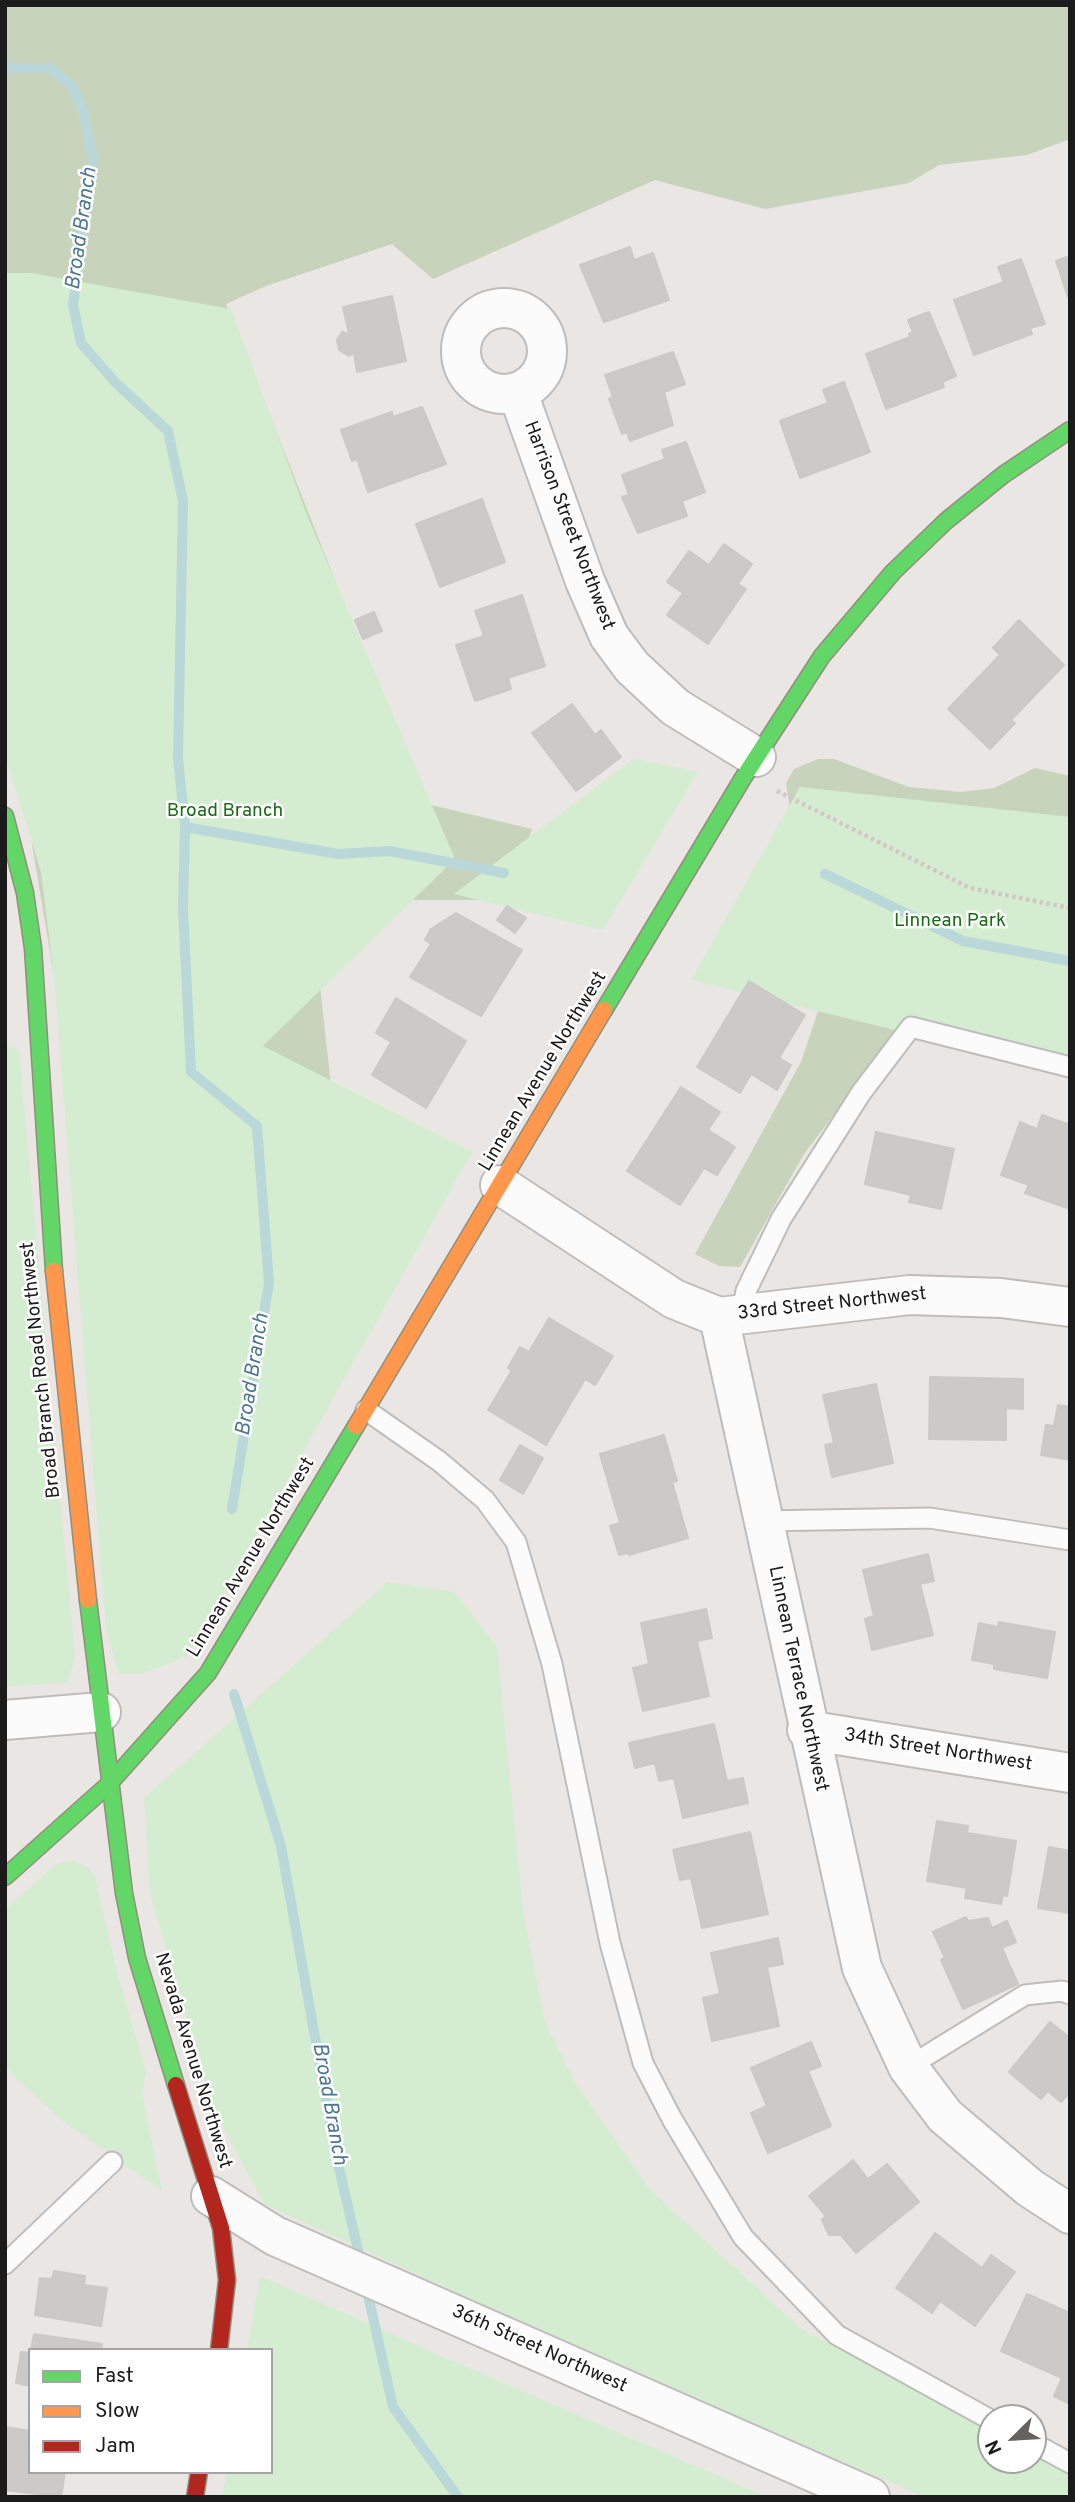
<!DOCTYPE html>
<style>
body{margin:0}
#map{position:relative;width:1075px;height:2502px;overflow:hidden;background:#e9e6e3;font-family:Overpass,sans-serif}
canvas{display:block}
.frame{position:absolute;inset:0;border:7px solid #1b1b1b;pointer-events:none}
.legend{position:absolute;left:28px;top:2348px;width:245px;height:126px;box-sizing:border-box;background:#fff;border:2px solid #a4a4a4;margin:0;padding:9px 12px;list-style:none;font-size:21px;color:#1b1b1b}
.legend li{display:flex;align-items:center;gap:14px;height:35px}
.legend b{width:35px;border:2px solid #a4a4a4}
.north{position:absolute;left:977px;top:2404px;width:70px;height:70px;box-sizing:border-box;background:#fff;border:2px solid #a4a4a4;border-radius:50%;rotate:246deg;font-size:19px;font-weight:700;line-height:28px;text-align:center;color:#1b1b1b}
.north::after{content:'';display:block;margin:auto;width:24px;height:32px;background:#636261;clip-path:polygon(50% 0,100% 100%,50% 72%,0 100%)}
</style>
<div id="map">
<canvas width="1075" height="2502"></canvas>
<div class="frame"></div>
<ul class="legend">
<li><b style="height:9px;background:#63d668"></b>Fast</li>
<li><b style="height:9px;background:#ff974d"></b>Slow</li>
<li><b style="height:9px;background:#b3261e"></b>Jam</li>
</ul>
<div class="north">N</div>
</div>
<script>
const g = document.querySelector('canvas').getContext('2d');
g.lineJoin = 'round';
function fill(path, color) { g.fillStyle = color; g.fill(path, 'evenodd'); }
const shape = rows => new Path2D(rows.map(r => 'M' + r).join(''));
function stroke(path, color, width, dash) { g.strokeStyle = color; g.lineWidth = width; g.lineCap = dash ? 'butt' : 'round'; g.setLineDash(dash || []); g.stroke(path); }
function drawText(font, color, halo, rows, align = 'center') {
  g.font = font + ' Overpass,sans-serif'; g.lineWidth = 5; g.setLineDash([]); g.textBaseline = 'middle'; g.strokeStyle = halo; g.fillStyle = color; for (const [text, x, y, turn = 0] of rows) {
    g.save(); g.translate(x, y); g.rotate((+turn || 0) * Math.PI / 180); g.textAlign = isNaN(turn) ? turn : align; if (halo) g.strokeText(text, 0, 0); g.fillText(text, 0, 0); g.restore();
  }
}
fill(shape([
 [5,5,1070,5,1070,139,1027,155,939,165,909,183,765,209,655,180,433,279,392,244,266,286,226,304,423,803,532,829,506,900,397,900,318,968,333,1103,79,1126,14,736,5,707],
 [818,759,834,759,909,787,961,792,994,788,1035,768,1070,776,1070,1054,911,1013,804,1154,740,1267,719,1266,695,1254,801,1062,820,1005,786,783,794,769]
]), '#c7d4bb');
fill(shape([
 [5,273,31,273,231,309,307,515,455,859,263,1046,472,1152,188,1656,141,1674,119,1674,106,1631,54,977,41,872,5,755],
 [633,759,698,772,603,930,454,894],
 [800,787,1070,817,1070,1073,691,980],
 [5,1044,19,1051,75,1657,68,1682,5,1687],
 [388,1582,454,1592,497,1647,523,1911,545,2023,574,2081,651,2191,801,2329,991,2427,991,2460,1033,2460,1033,2448,1070,2466,1070,2497,925,2497,580,2349,264,2204,211,2105,150,1893,144,1798],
 [74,1860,89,1868,95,1878,118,1976,146,2072,142,2094,162,2191,64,2122,15,2078,5,2064,5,1909,58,1863],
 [260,2276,450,2360,767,2497,222,2497,227,2472,271,2472,271,2350,247,2350]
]), '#d4edd0');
stroke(shape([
 [5,68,50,68,72,86,83,111,93,158,73,305,81,343,115,382,168,431,183,501,178,758,185,827,183,908,191,1072,257,1126,269,1283,232,1509],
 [185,827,338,854,390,851,504,873],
 [825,874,963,941,1070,961],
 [234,1694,281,1846,336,2155,361,2263],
 [366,2286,393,2407,458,2497]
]), '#bad7d9', 10);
const building = shape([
 [630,247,634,260,653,253,669,300,604,322,580,265,630,247],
 [1070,256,1070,303,1056,261,1070,256],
 [1021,259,1045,324,1030,328,1032,334,974,355,954,300,1004,282,998,267,1021,259],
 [392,296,406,361,357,372,354,353,349,356,339,350,337,340,342,332,349,334,343,307,392,296],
 [929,312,956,376,942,382,944,387,886,409,866,354,910,337,909,334,913,332,908,320,929,312],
 [673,352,685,384,664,392,673,425,630,441,627,432,622,434,609,399,613,397,605,375,673,352],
 [844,382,870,452,800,478,780,421,828,403,823,390,844,382],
 [422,407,446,464,368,492,357,459,352,461,341,430,392,412,393,417,422,407],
 [686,442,705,492,682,501,687,516,638,533,622,497,629,495,622,475,665,459,662,450,686,442],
 [482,499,505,562,440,587,416,524,482,499],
 [724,544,752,564,738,584,746,589,708,644,667,615,683,593,667,582,689,551,709,565,724,544],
 [522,595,545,666,508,678,511,689,475,701,456,645,484,636,475,611,522,595],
 [374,612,382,631,363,639,355,620,374,612],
 [1019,620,1064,665,1011,720,1015,723,990,749,948,709,1000,655,993,648,1019,620],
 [572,704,595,735,601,730,621,757,576,791,532,733,572,704],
 [507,906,526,918,515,933,497,920,507,906],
 [456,913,522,950,481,1016,410,977,431,944,425,940,431,929,456,913],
 [749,981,805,1015,779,1058,791,1065,777,1090,751,1074,740,1093,697,1067,749,981],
 [396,998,466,1041,426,1108,372,1075,391,1042,376,1033,396,998],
 [681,1087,720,1112,708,1130,735,1147,717,1175,704,1168,680,1205,627,1171,681,1087],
 [1042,1115,1070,1125,1070,1209,1025,1193,1029,1185,1001,1175,1020,1122,1037,1129,1042,1115],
 [876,1132,954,1149,941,1209,909,1202,911,1195,865,1184,876,1132],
 [549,1318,613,1356,595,1385,585,1379,546,1445,488,1410,512,1370,508,1368,520,1347,529,1352,549,1318],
 [930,1377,1023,1379,1023,1409,1006,1408,1006,1440,929,1439,930,1377],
 [876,1384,893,1463,832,1477,825,1445,834,1443,823,1395,876,1384],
 [1058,1405,1070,1407,1070,1460,1041,1455,1046,1425,1054,1426,1058,1405],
 [664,1435,677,1481,672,1482,688,1538,629,1555,628,1553,619,1555,610,1526,620,1523,600,1454,664,1435],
 [520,1445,543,1458,523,1494,500,1480,520,1445],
 [928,1554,934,1581,920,1584,933,1635,872,1650,865,1619,874,1616,863,1570,928,1554],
 [706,1609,712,1638,697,1641,709,1696,643,1711,633,1668,649,1664,641,1623,706,1609],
 [999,1622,1055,1632,1047,1678,994,1669,994,1664,972,1660,979,1623,998,1627,999,1622],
 [714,1724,727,1781,743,1778,748,1803,683,1818,674,1778,659,1781,655,1763,635,1768,629,1743,714,1724],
 [937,1821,968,1826,967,1833,1016,1841,1007,1896,1003,1895,1001,1904,965,1898,967,1888,927,1881,937,1821],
 [750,1832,768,1914,702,1928,691,1878,680,1880,673,1850,750,1832],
 [1049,1847,1070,1851,1070,1913,1038,1908,1049,1847],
 [966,1917,968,1921,988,1918,992,1928,1007,1921,1016,1942,1002,1948,1018,1984,963,2009,941,1960,945,1958,933,1932,966,1917],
 [778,1938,783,1964,767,1967,779,2026,712,2041,703,1998,720,1994,711,1953,778,1938],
 [1050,2022,1070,2038,1070,2092,1061,2102,1048,2091,1041,2099,1009,2072,1050,2022],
 [811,2042,821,2066,808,2071,831,2126,768,2153,751,2113,767,2106,751,2068,811,2042],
 [853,2160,868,2179,887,2164,919,2202,856,2253,841,2235,829,2235,822,2220,826,2216,809,2196,853,2160],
 [935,2233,982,2268,991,2255,1015,2272,975,2326,940,2301,932,2313,896,2288,935,2233],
 [54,2271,85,2276,84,2285,107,2288,101,2326,35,2315,40,2278,52,2279,54,2271],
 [1027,2294,1070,2313,1070,2404,1054,2396,1062,2378,1001,2351,1027,2294],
 [34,2334,102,2344,101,2350,31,2350,34,2334],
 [21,2352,30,2353,30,2386,16,2383,21,2352],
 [5,2427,30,2431,30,2472,65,2472,61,2497,5,2490,5,2427]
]);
fill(building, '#ccc9c6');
stroke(building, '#ccc8c5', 2);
const lane = shape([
 [742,1313,746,1291,781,1219,861,1093,911,1027,1070,1067],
 [366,1410,439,1461,485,1500,516,1542,552,1664,610,1943,643,2063,672,2119,743,2237,837,2335,991,2420],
 [762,1521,930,1518,1070,1540],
 [908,2067,1025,1995,1062,1991,1070,1994],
 [5,2264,112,2162],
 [1033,2443,1070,2463]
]);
const street = shape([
 '461 351a43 43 0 1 1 86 0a43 43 0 1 1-86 0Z',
 [518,393,585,581,609,636,632,667,675,707,756,757],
 [500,1185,674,1299,719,1317,862,1968,908,2067,945,2116,1030,2188,1070,2214],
 [719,1317,910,1295,1001,1298,1070,1307],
 [5,1720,101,1712],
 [807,1730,1070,1773],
 [211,2196,275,2236,870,2497]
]);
const fast = shape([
 [5,816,25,893,33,948,54,1271],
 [604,1010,743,778,822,656,893,572,946,521,1003,475,1070,430],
 [88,1600,124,1893,137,1958,176,2085],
 [5,1877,109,1784,208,1673,356,1426]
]);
const slow = shape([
 [54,1271,88,1600],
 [356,1426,604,1010]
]);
const jam = shape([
 [176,2085,221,2228,227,2280,219,2350],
 [195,2497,199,2472]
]);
stroke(lane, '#bfbdbc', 23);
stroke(street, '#bfbdbc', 42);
stroke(fast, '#918f7e', 19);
stroke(slow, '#918f7e', 19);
stroke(jam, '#918f7e', 19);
stroke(shape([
 [777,791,970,888,1070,908]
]), '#d3c6c6', 4.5, [3.5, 3.5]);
stroke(lane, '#fcfbfb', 19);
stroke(street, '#fcfbfb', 38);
stroke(fast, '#63d668', 16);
stroke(slow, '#ff974d', 16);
stroke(jam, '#b3261e', 16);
drawText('19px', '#1b1b1b', '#fff', [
 ["Harrison Street Northwest",568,526,69],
 ["Linnean Avenue Northwest",544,1072,-59],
 ["33rd Street Northwest",832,1305,-6],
 ["Broad Branch Road Northwest",42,1370,-96],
 ["Linnean Avenue Northwest",252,1558,-59],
 ["Linnean Terrace Northwest",797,1679,78],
 ["34th Street Northwest",938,1751,9],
 ["Nevada Avenue Northwest",192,2061,73],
 ["36th Street Northwest",539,2350,24]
]);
drawText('19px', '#1a6b16', '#fff', [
 ["Broad Branch",225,812],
 ["Linnean Park",950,922]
]);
drawText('italic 21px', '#4c7791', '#fff', [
 ["Broad Branch",83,229,-82],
 ["Broad Branch",254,1375,-81],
 ["Broad Branch",328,2104,80]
]);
</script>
